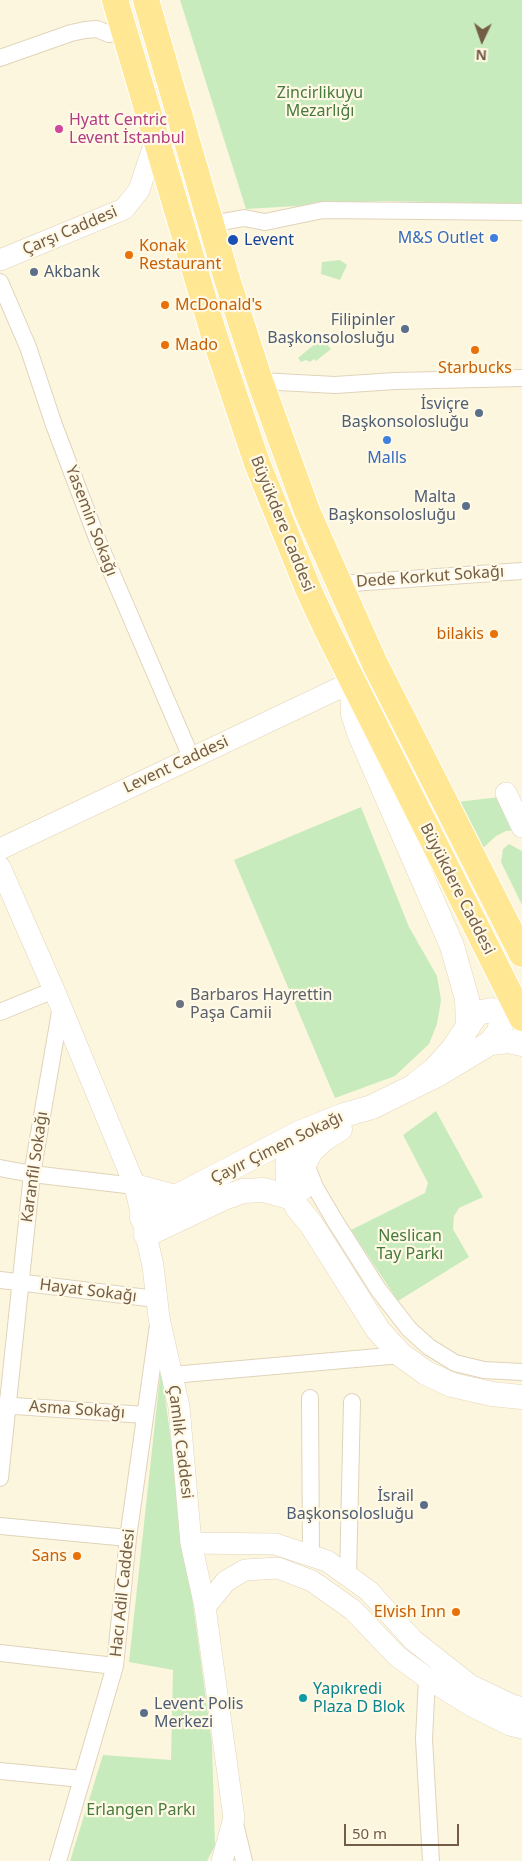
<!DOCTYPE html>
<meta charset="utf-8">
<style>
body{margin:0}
#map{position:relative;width:522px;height:1861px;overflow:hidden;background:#fdf6de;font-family:"Noto Sans",sans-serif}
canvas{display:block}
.north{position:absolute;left:457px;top:15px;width:50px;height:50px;-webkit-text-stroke:4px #fff9e5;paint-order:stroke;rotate:183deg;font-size:14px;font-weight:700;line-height:20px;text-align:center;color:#745d46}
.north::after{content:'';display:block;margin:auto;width:18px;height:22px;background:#745d46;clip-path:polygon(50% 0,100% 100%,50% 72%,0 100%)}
.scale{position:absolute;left:344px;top:1824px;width:115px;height:22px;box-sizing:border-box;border:2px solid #745d46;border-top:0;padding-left:6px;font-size:15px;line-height:18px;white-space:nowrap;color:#745d46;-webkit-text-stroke:4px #fff9e5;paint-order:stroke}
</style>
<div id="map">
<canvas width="522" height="1861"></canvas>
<div class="north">N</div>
<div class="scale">50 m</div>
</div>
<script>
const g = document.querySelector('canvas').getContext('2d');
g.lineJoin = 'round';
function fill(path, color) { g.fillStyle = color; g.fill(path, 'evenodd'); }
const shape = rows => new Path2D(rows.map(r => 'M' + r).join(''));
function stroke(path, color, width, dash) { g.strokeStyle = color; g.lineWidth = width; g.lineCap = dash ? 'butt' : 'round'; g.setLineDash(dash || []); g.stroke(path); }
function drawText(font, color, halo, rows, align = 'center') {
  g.font = font + ' "Noto Sans",sans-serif'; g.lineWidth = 4.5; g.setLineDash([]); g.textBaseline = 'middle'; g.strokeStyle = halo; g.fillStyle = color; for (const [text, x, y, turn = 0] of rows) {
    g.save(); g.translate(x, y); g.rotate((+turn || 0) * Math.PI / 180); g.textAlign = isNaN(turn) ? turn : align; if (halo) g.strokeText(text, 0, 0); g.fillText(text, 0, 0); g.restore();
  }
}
fill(shape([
 [180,0,522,0,522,204,383,201,246,209],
 [340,260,347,265,340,280,321,274,322,262],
 [322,338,331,349,316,361,314,359,310,362,306,360,301,362,298,358],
 [500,797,517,830,506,831,496,836,481,850,457,802],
 [361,807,409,927,437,976,441,1000,437,1024,429,1044,395,1076,335,1098,234,860],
 [509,844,522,851,522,905,501,862,503,849],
 [436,1111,483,1197,459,1208,454,1216,453,1229,469,1257,398,1301,351,1230,425,1193,428,1183,403,1135],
 [161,1367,212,1744,215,1846,207,1861,70,1861,103,1755,171,1760,173,1670,129,1662]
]), '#c8ebbd');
const minor = shape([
 [0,58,71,33,85,30,97,29,109,34,124,30],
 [211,224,244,218,265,222,323,210,522,212],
 [0,282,28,347,54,425,98,541,191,757],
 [260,381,335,385,395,381,522,378],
 [338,584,522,571],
 [0,1012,54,990],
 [305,1162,315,1187,335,1221,378,1289,409,1329,429,1347,455,1363,484,1370,522,1372],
 [0,1168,32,1174,135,1186],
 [0,1280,156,1299],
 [172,1375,401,1355],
 [310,1398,311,1556],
 [0,1405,145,1415],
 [0,1478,32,1174,61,1006],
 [0,1526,128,1538],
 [348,1576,352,1402],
 [0,1653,115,1666],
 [427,1678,424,1739,431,1861],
 [0,1771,82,1779],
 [234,1819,244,1861],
 [58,1861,115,1666,128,1538,158,1325]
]);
const tertiary = shape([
 [0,260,124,209,139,190,156,139],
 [506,793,522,827],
 [0,849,352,682],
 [0,867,54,990,135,1186,153,1266,159,1318,179,1407,191,1543,205,1607,234,1818,222,1861],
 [191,1543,275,1544,327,1561,369,1591,413,1640,470,1685,512,1705,522,1708],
 [205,1607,226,1581,245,1570,278,1568,312,1581,353,1610,397,1656,427,1678,470,1705,510,1725,522,1728]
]);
const secondary = shape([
 [352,682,353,714,359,733,452,946,467,999,468,1027],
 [490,1043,509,1041,522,1044],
 [308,1132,302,1136,295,1145,288,1160,288,1188,297,1207,311,1224,378,1330,401,1355,426,1373,452,1385,492,1394,522,1397],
 [135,1186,176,1197],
 [301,1189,301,1179,305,1162,312,1150,324,1139,340,1129],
 [142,1218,176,1197,299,1133,344,1115,372,1107,437,1075,490,1043,498,1033,501,1025,499,1014,492,1010,477,1013,453,1049,434,1070,416,1084],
 [146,1235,224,1198,243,1191,264,1190,292,1198]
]);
const primary = shape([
 [115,0,214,335,257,463,309,591,328,632,522,1018],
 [146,0,227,279,260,381,307,511,375,664,522,954]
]);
stroke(minor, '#e1d3ba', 18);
stroke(tertiary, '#e1d3ba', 22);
stroke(secondary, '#e7d5b8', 25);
stroke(primary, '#fff', 28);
stroke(minor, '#fff', 16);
stroke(tertiary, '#fff', 21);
stroke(secondary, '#fff', 24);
stroke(primary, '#ffe793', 26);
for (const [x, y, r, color] of [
 [59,129,5,"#d1479c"],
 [494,238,5,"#3f7fe0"],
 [233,240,6,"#1a4fb4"],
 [129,255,5,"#e8710a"],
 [34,272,5,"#5c6f8a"],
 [165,305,5,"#e8710a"],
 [405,329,5,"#5c6f8a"],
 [165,345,5,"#e8710a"],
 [475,350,5,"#e8710a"],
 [479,413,5,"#5c6f8a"],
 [387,440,5,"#3f7fe0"],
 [466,506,5,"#5c6f8a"],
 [494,634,5,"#e8710a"],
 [180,1004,5,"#6b7280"],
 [424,1505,5,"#5c6f8a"],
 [77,1556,5,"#e8710a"],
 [456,1612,5,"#e8710a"],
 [303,1698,5,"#0f9aa8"],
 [144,1713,5,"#5c6f8a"]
]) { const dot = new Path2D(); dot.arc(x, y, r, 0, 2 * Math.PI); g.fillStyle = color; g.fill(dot); stroke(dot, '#fff9e5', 2); }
drawText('16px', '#467a3d', '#fff9e5', [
 ["Zincirlikuyu",320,93],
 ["Mezarlığı",320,111],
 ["Neslican",410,1236],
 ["Tay Parkı",410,1254],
 ["Erlangen Parkı",141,1810]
]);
drawText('16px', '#b23c85', '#fff9e5', [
 ["Hyatt Centric",69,120],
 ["Levent İstanbul",69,138]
], 'left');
drawText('16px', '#745d46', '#fff9e5', [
 ["Çarşı Caddesi",70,231,-23],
 ["Yasemin Sokağı",91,521,69],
 ["Büyükdere Caddesi",282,524,68],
 ["Dede Korkut Sokağı",430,577,-4],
 ["Levent Caddesi",176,765,-25],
 ["Büyükdere Caddesi",457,889,63],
 ["Çayır Çimen Sokağı",277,1148,-26],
 ["Karanfil Sokağı",35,1167,-82],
 ["Hayat Sokağı",88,1291,7],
 ["Asma Sokağı",77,1410,4],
 ["Çamlık Caddesi",180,1442,83],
 ["Hacı Adil Caddesi",123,1593,-84]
]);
drawText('16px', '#366cbe', '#fff9e5', [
 ["M&S Outlet",484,238],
 ["Malls",387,458,"center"]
], 'right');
drawText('16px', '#164399', '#fff9e5', [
 ["Levent",244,240]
], 'left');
drawText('16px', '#c56008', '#fff9e5', [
 ["Konak",139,246],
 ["Restaurant",139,264],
 ["McDonald's",175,305],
 ["Mado",175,345],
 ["Starbucks",475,368,"center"],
 ["bilakis",484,634,"right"],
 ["Sans",67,1556,"right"],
 ["Elvish Inn",446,1612,"right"]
], 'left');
drawText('16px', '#4e5e75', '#fff9e5', [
 ["Akbank",44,272,"left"],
 ["Filipinler",395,320],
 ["Başkonsolosluğu",395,338],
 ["İsviçre",469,404],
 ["Başkonsolosluğu",469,422],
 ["Malta",456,497],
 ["Başkonsolosluğu",456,515],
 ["İsrail",414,1496],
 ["Başkonsolosluğu",414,1514],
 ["Levent Polis",154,1704,"left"],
 ["Merkezi",154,1722,"left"]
], 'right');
drawText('16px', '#5b616d', '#fff9e5', [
 ["Barbaros Hayrettin",190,995],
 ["Paşa Camii",190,1013]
], 'left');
drawText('16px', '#0d838f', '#fff9e5', [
 ["Yapıkredi",313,1689],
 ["Plaza D Blok",313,1707]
], 'left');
</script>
